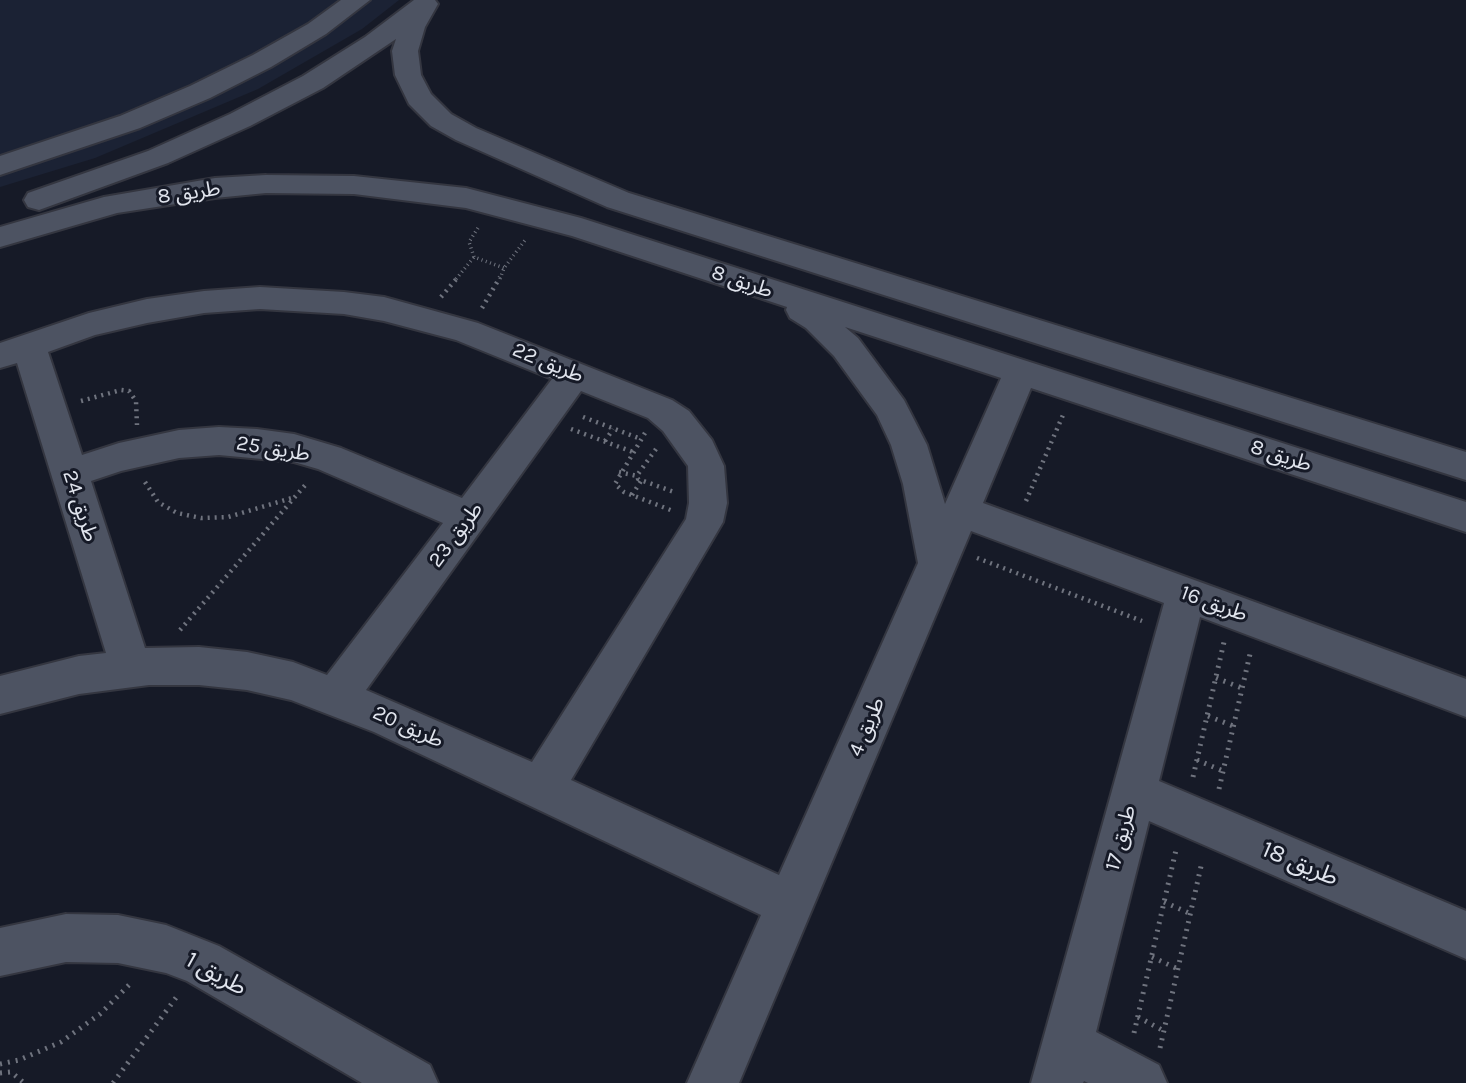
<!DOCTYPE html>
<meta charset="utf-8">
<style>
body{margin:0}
canvas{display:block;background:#161a27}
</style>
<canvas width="1466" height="1083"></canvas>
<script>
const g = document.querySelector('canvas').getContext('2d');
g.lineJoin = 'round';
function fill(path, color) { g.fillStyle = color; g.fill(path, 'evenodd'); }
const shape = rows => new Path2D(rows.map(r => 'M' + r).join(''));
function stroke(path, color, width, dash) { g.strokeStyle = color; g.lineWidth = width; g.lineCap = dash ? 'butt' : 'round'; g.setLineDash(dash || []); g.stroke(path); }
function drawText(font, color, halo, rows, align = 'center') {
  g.font = font + ' Karla,"Noto Sans Arabic",sans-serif'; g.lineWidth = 6; g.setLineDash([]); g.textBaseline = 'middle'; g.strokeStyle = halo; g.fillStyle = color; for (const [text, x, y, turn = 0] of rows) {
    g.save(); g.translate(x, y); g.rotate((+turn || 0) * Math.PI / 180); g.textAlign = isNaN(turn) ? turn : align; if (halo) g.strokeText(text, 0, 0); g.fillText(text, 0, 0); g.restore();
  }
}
fill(shape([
 [0,0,399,0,362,29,258,89,95,158,0,187]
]), '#1b2234');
const minor = shape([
 [341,0,370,0,326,34,271,67,210,98,140,128,0,175,0,156,120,116,190,86,253,55,308,24,341,0],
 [414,0,435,0,438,4,425,27,418,51,421,75,431,94,451,114,476,128,629,193,1466,452,1466,480,607,207,456,140,431,126,409,104,395,75,392,51,396,39,323,88,250,126,168,163,39,210,28,207,24,200,28,193,148,151,230,114,303,76,365,37,414,0],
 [266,175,354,176,466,188,581,218,1466,502,1466,532,1031,388,983,503,1466,679,1466,717,1200,617,1159,781,1466,911,1466,959,1149,821,1096,1032,1159,1065,1167,1083,1088,1083,1084,1081,1083,1083,1031,1083,1164,603,971,531,739,1083,687,1083,761,915,374,732,291,700,247,690,199,685,149,685,79,694,0,714,0,676,79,656,106,653,17,363,0,368,0,343,89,313,147,299,204,291,260,287,344,292,384,297,478,323,672,400,689,411,712,440,724,466,727,503,723,522,571,780,779,875,918,563,903,484,891,445,877,415,834,356,806,328,790,318,786,310,787,307,572,236,466,208,354,194,266,193,215,198,117,213,0,247,0,227,104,197,215,178,266,175],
 [260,309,344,314,384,321,456,340,552,379,462,498,341,448,294,434,257,429,219,427,179,430,119,443,82,455,48,352,95,335,147,323,204,313,260,309],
 [845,327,1001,378,945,504,927,445,904,400,858,338,845,327],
 [581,391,648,418,663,431,688,466,689,503,686,519,532,762,366,690,581,391],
 [219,455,294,462,318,469,443,523,327,675,293,662,247,652,199,647,145,648,91,481,121,471,179,458,219,455],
 [66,914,118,915,166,925,219,946,430,1065,438,1083,362,1083,187,981,166,973,118,963,66,962,0,976,0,928,66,914]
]);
stroke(minor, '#343640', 4);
stroke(shape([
 [478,228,469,242,474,257,504,268],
 [456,279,474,257],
 [500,279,504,268,526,239]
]), '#6f737e', 3.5, [1, 3.5]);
stroke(shape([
 [441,297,458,277],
 [482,308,500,277],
 [81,401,121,390,129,391,136,401,137,425],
 [583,417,641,439],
 [571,429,633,452],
 [645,433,615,484,624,492,673,511],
 [605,441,613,429],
 [656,449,638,474,638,479,674,492],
 [619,472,637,476],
 [145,482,158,502,177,513,201,518,228,517,295,497],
 [632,495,641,481],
 [1026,501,1063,415],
 [977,558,1142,621],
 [180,630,307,483]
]), '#6f737e', 4.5, [2, 5]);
stroke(shape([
 [1216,678,1242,688],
 [1208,716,1233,726],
 [1197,760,1223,771],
 [1193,777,1224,642],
 [1219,789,1250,654],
 [1164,902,1191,914],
 [1152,957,1178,969],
 [1138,1017,1164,1031],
 [1134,1033,1176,850],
 [1160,1048,1202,862],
 [0,1064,19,1060,61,1042,100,1014,133,981],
 [0,1073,11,1072,24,1083],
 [113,1083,178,995]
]), '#6f737e', 5, [2, 6]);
fill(minor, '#4d5362');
drawText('21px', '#e0e4ed', '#161a27', [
 ["طريق 8",189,193,-8],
 ["طريق 8",742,282,19],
 ["طريق 22",548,363,22],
 ["طريق 25",273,449,9],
 ["طريق 8",1281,456,18],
 ["طريق 24",80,506,72],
 ["طريق 23",456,535,-53],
 ["طريق 16",1214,604,20],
 ["طريق 20",408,727,24],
 ["طريق 4",867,727,-67],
 ["طريق 17",1121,838,-75]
]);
drawText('24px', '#e0e4ed', '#161a27', [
 ["طريق 18",1300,864,23],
 ["طريق 1",216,974,29]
]);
</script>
